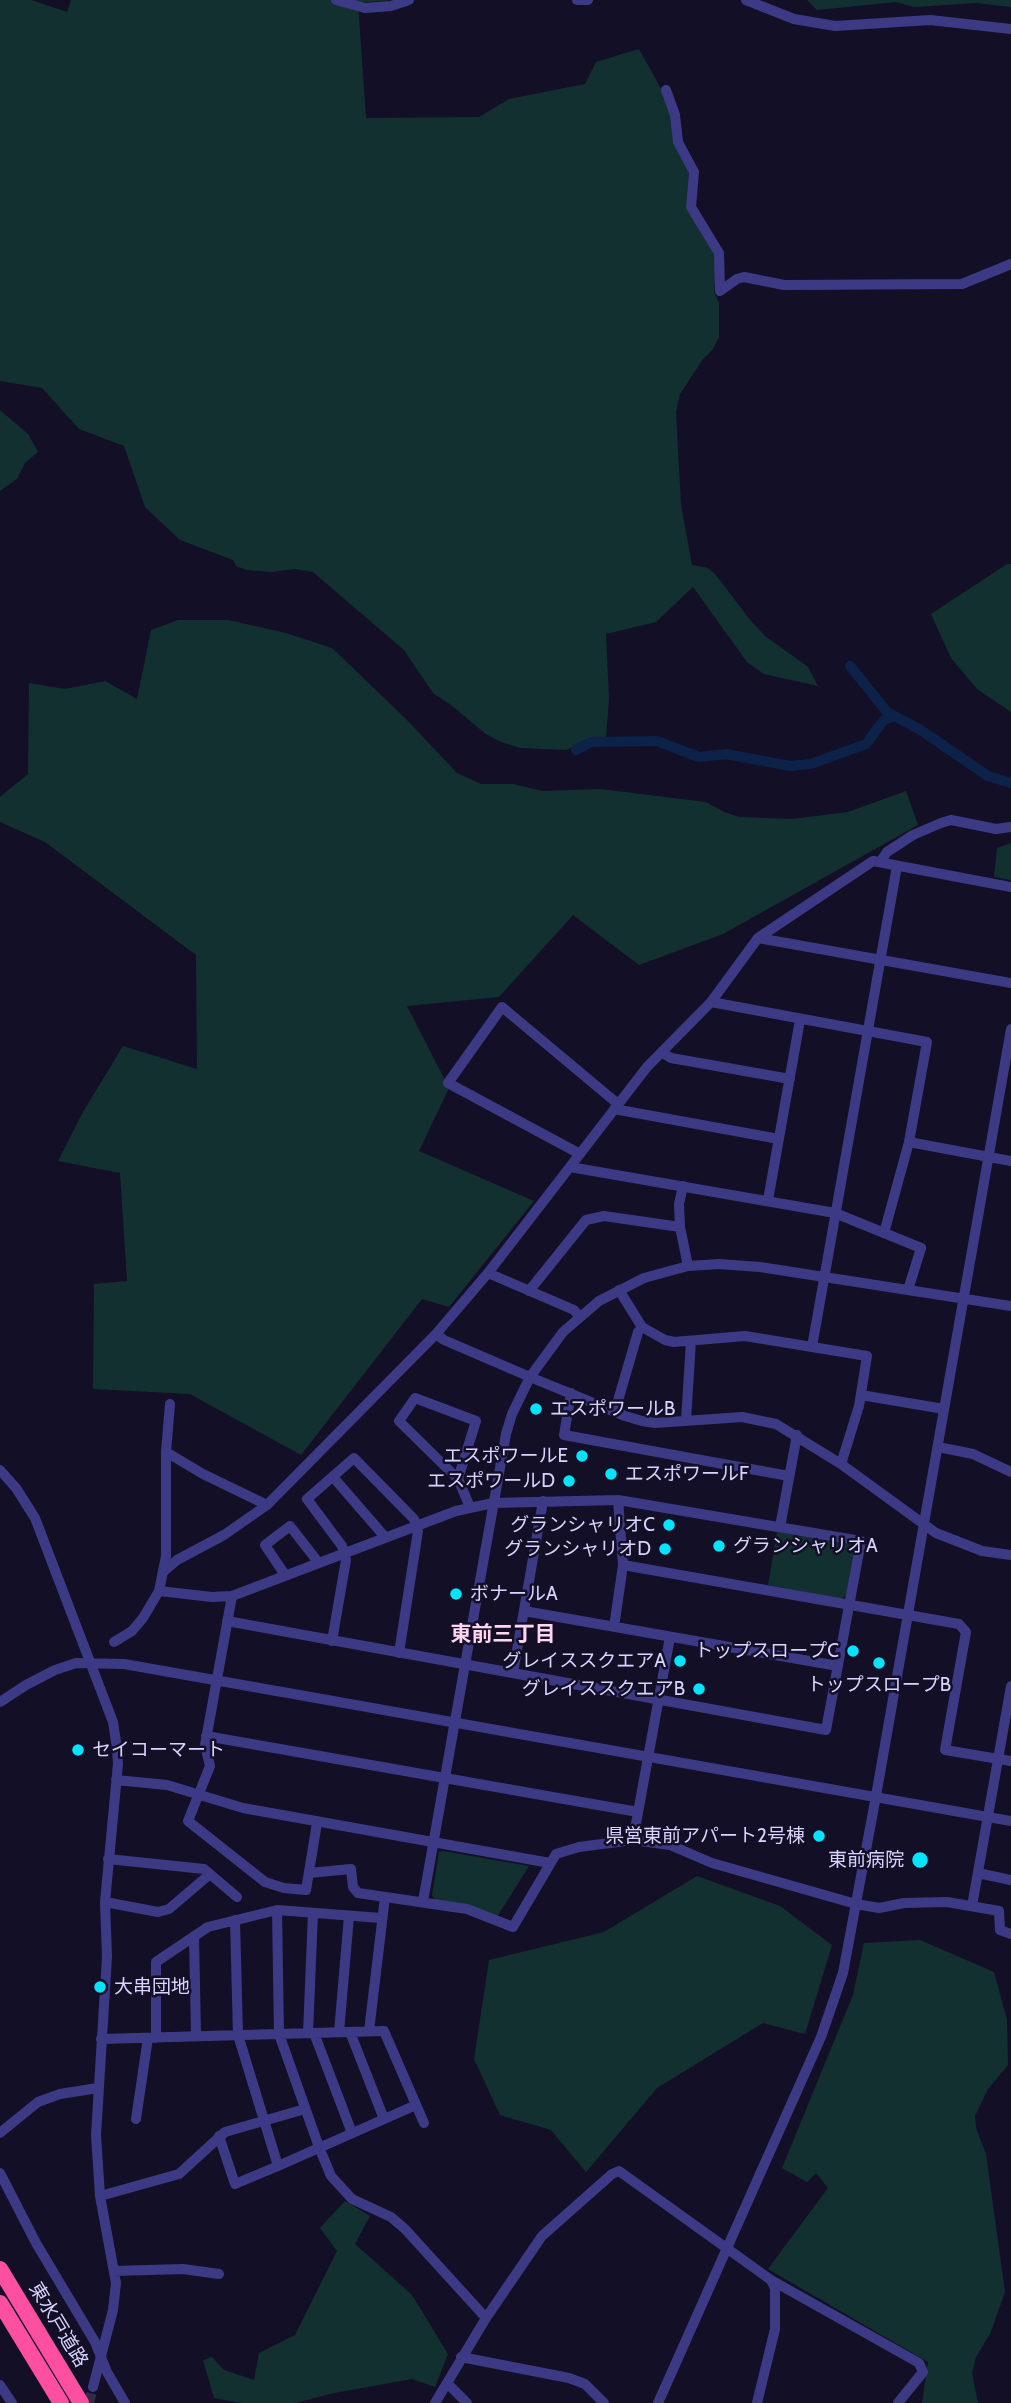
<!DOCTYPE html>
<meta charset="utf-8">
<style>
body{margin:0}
canvas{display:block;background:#130f26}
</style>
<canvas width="1011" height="2403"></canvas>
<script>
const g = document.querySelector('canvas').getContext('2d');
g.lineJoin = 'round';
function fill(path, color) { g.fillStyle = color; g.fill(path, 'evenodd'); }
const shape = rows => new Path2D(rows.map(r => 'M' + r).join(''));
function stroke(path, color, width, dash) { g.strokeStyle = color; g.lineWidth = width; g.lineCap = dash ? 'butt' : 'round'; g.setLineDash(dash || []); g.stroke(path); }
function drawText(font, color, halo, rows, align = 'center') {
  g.font = font + ' Cabin,"Noto Sans JP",sans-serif'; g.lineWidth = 5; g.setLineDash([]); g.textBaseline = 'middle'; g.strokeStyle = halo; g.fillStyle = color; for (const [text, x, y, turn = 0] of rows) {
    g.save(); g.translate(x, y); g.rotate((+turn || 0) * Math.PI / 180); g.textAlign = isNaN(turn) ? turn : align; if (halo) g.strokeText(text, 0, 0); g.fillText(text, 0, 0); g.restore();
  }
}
fill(shape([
 [0,0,31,0,67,12,71,0,393,0,358,3,366,118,479,117,509,99,585,84,596,62,639,49,665,96,689,169,686,207,713,250,716,265,714,292,719,303,719,337,713,349,703,359,680,394,676,412,681,505,692,565,708,568,715,574,751,621,765,636,808,667,818,686,764,674,747,662,693,587,656,622,606,634,609,699,606,737,591,739,566,750,520,748,501,742,486,734,451,705,433,693,404,650,313,572,295,569,271,572,247,570,236,566,233,560,180,540,145,507,124,446,79,429,42,388,0,381],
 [807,0,1011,0,1011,7,976,3,914,7,896,2,817,10],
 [0,410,28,434,38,452,25,463,17,479,0,491],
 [1007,564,1011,564,1011,712,977,689,951,658,931,614],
 [178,620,228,620,286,633,332,648,406,719,457,773,481,784,513,784,542,791,600,789,706,802,724,812,739,817,792,819,848,812,906,791,918,825,723,934,639,965,573,915,499,997,407,1006,449,1088,419,1151,534,1201,449,1307,422,1299,301,1455,190,1394,93,1389,94,1284,127,1281,120,1173,58,1161,83,1112,123,1046,197,1069,196,955,45,842,0,822,0,797,28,774,29,683,65,689,105,681,137,699,151,630],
 [1011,843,1011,880,994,877,997,848],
 [777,1532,852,1545,854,1550,846,1596,840,1599,768,1585],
 [443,1851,529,1866,497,1917,436,1900,432,1896,439,1852],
 [697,1876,780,1906,832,1945,805,2034,763,2023,657,2088,586,2172,551,2130,500,2115,474,2059,489,1960,604,1932],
 [920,1940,994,1972,1007,2020,1008,2065,988,2089,975,2116,976,2128,986,2154,1005,2292,990,2334,976,2357,972,2373,978,2403,922,2403,928,2362,768,2269,828,2188,816,2173,807,2182,782,2168,853,1995,864,1943],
 [345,2201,370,2216,355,2244,412,2295,448,2354,435,2387,412,2379,334,2393,295,2403,241,2403,214,2398,203,2360,212,2357,224,2370,254,2380,259,2353,295,2335,337,2251,320,2228]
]), '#12302f');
stroke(shape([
 [850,666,887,712,919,729,988,776,1011,783],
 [576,750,591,742,657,741,699,757,726,754,790,766,811,764,866,744,884,720,894,716]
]), '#0c2248', 10);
stroke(shape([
 [89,2403,93,2387]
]), '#312d47', 10, [10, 5]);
stroke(shape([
 [336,0,365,8,391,6,409,0],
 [577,0,588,0],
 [746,0,794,19,835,26,930,20,1011,29],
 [666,90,675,115,678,142,694,172,691,207,719,253,720,291,737,279,744,277,784,285,962,284,1011,264],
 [880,862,887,852,913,835,941,823,951,820,996,829,1011,827],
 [758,938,1011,983],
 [711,1002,927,1042,909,1142,884,1233],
 [663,1053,671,1058,790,1079],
 [614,1109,779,1139],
 [909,1142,1011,1161],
 [580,1154,448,1083,502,1007,618,1104],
 [570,1167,835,1213,921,1248,908,1290],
 [683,1186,679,1204,680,1227,688,1266],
 [768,1200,800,1020],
 [488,1273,574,1310,580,1317],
 [619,1290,642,1327,665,1340,674,1342,745,1336,867,1356,859,1406,841,1464],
 [529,1291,586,1220,604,1216,680,1227],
 [436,1334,444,1340,530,1377,625,1416,642,1421,655,1423,742,1417,776,1424,841,1464,936,1533,982,1551,1011,1555],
 [812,1347,897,866],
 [571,1393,564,1435,789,1476],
 [861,1395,944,1409],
 [615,1411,638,1332,642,1327],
 [686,1420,691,1341],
 [938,1447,973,1454,1011,1472],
 [166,1452,203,1474,267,1505],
 [0,1470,16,1488,35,1518,113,1722,117,1748,118,1764,105,1902,107,1957,96,2135,100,2196,116,2283,113,2310,93,2387],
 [333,1477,385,1537],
 [458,1479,399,1421,415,1398,476,1421,458,1479,470,1507],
 [780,1527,797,1435],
 [623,1565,959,1624,966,1632,945,1750,1011,1761],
 [163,1572,177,1560,224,1535,267,1505,436,1334,488,1273,647,1067,711,1002,758,938,873,861,1011,887],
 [285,1575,265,1545,290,1526,318,1562],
 [159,1591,212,1597,232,1596,456,1511,493,1503,618,1500,861,1541,826,1730,227,1621],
 [232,1596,205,1745,210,1766,188,1821,265,1882,284,1888,306,1890,317,1823],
 [524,1611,838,1666],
 [614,1627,623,1565,618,1500],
 [332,1641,346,1560,342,1546,307,1499,354,1458,413,1518,417,1525,418,1531,399,1653],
 [114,1642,132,1631,143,1618,159,1591,166,1556,166,1452,170,1404],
 [513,1673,543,1501],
 [0,1702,26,1685,55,1670,76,1663,124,1664,1011,1821],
 [206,1736,638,1812],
 [116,1780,167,1785,243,1808,550,1863],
 [633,1840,670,1637],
 [108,1859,204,1869,237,1897],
 [309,1873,351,1869,353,1887,358,1893,467,1909,513,1927,556,1854,579,1847,633,1840,670,1845,712,1863,856,1904,879,1908,904,1903,947,1902,999,1911,1000,1930,1011,1934],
 [978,1873,1011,1880],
 [423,1901,506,1434,512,1414,530,1377,563,1332,599,1301,644,1278,688,1266,719,1264,760,1267,1011,1306],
 [105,1902,158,1912,169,1909,210,1874],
 [972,1906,1011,1686],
 [277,1910,279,2034,319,2147,331,2176,352,2199,391,2217,405,2229,486,2318],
 [235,1920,238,2035,278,2166,416,2105],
 [194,1936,196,2036],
 [369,2031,385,1897],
 [339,2032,349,1916],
 [350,2032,384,2119],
 [308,2033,313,1913],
 [314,2033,352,2133],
 [156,2038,156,1962,208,1927,277,1910,381,1918],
 [101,2039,384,2031,424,2123],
 [136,2119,148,2038],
 [0,2133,38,2102,60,2094,98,2088],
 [219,2136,235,2184,278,2166],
 [0,2173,36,2243,95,2342,107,2372,125,2403],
 [100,2196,179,2174,225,2132,305,2109],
 [114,2271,183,2269,219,2274],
 [771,2280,919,2363,923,2372,898,2403],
 [461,2357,569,2378,585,2384,604,2403],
 [447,2383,467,2403],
 [0,2385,12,2403],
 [435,2403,486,2318,542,2236,612,2174,619,2171,771,2280,775,2288,775,2329,757,2403],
 [658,2403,821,2037,843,1973,876,1796,1011,1029]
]), '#3d3a85', 10);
stroke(shape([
 [0,2269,81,2403],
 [0,2303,61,2403]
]), '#ff4fa3', 16);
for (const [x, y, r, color] of [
 [536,1409,7,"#00e5ff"],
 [582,1456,7,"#00e5ff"],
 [611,1474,7,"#00e5ff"],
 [569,1481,7,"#00e5ff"],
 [669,1525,7,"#00e5ff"],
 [719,1546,7,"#00e5ff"],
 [665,1549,7,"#00e5ff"],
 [456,1594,7,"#00e5ff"],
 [853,1651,7,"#00e5ff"],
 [680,1661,7,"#00e5ff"],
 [879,1663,7,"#00e5ff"],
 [699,1689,7,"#00e5ff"],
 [78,1750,7,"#00e5ff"],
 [819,1836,7,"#00e5ff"],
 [920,1860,9,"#00e5ff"],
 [100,1987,7,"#00e5ff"]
]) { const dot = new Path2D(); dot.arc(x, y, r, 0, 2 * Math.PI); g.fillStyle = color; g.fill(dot); stroke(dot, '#130f26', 2.5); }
drawText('19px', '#d9d4ff', '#130f26', [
 ["エスポワールB",550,1409,"left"],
 ["エスポワールE",568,1456],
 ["エスポワールF",625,1474,"left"],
 ["エスポワールD",555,1481],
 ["グランシャリオC",655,1525],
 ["グランシャリオA",733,1546,"left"],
 ["グランシャリオD",651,1549],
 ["ボナールA",470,1594,"left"],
 ["トップスロープC",839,1651],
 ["グレイススクエアA",666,1661],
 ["トップスロープB",879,1685,"center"],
 ["グレイススクエアB",685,1689],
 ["セイコーマート",92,1750,"left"],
 ["県営東前アパート2号棟",805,1836],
 ["東前病院",904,1860],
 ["大串団地",114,1987,"left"]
], 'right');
drawText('19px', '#d9d4ff', '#130f26', [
 ["東水戸道路",58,2325,59]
]);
drawText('bold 21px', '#ffd6f0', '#130f26', [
 ["東前三丁目",503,1635]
]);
</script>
